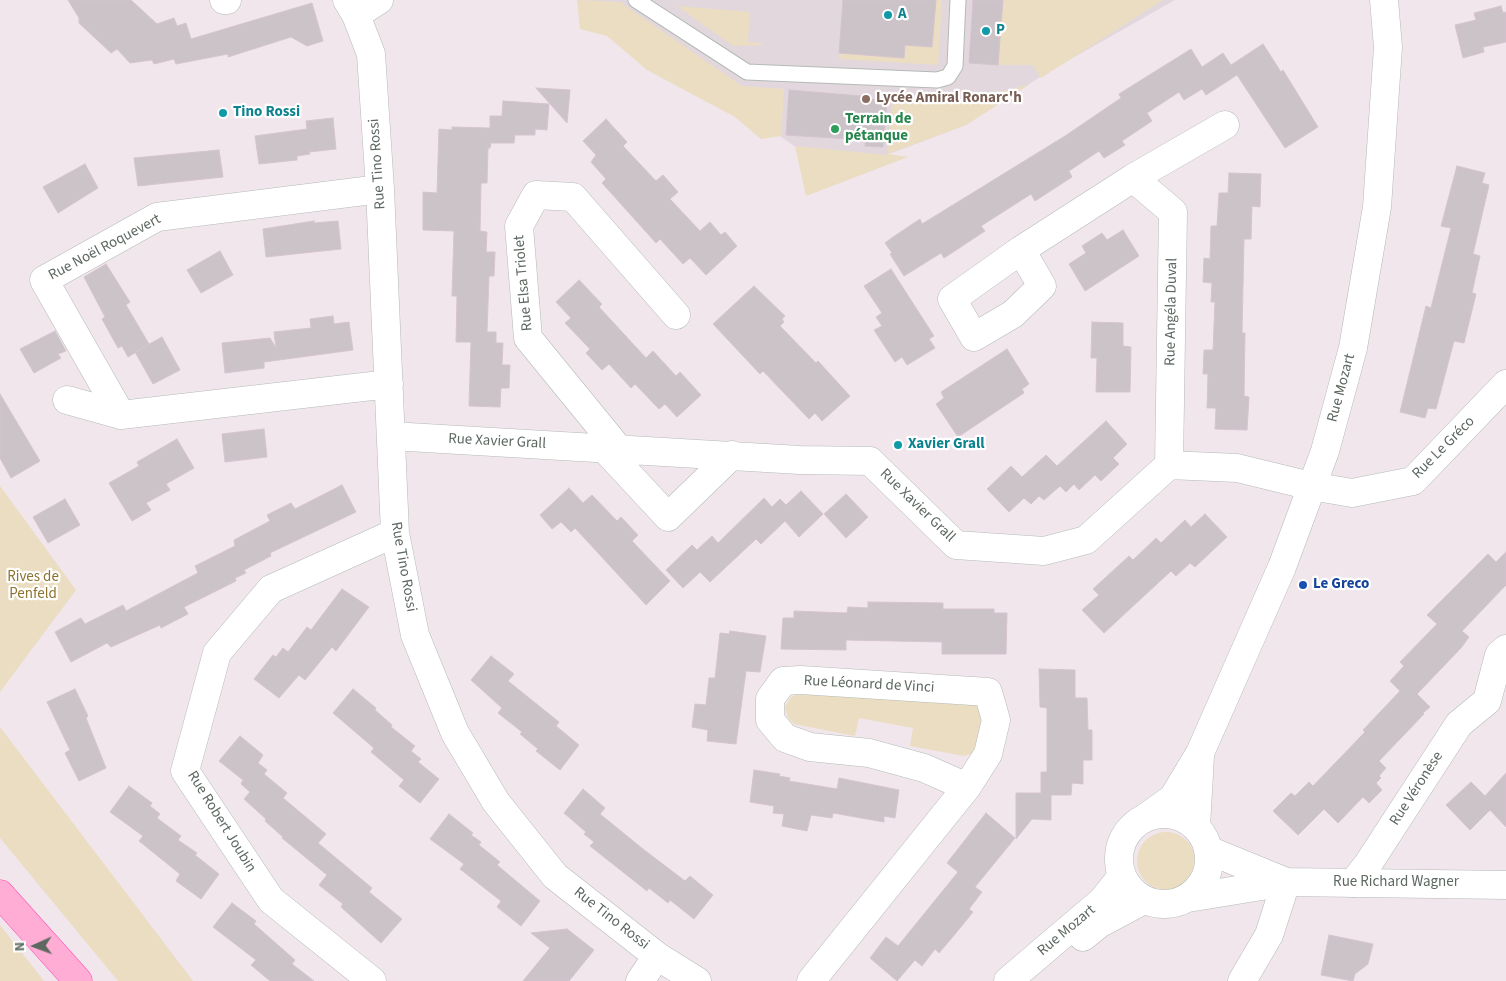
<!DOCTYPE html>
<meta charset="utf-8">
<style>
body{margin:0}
#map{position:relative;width:1506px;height:981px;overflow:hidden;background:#f1e6ec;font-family:"Source Sans 3",sans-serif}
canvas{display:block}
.north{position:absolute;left:10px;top:921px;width:50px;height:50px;-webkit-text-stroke:4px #fff;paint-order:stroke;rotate:268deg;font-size:14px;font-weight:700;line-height:20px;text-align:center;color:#5d6860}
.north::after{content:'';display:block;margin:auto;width:18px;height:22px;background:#5d6860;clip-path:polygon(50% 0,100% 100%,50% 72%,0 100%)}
</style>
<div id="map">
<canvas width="1506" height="981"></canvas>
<div class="north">N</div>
</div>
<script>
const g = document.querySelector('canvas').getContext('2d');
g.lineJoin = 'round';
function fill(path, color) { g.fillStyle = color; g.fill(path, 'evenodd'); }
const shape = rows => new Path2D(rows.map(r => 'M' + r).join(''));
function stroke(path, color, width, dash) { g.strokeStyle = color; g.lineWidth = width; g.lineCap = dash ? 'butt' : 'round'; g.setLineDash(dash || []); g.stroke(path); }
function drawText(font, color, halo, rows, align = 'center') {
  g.font = font + ' "Source Sans 3",sans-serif'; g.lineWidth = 4.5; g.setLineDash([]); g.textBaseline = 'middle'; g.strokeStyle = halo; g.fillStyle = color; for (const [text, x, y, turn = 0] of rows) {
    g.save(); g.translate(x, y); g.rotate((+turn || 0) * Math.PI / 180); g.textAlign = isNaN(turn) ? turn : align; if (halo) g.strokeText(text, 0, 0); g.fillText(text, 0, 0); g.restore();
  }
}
fill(shape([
 [578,0,1175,0,1048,72,966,125,836,174]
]), '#e3d7de');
fill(shape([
 [577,0,620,2,742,86,784,89,781,136,761,139,735,117,647,70,607,36,580,29],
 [936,0,942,0,938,65,839,59,839,53,878,56,905,45,932,47],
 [1003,0,1163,0,1041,78,1033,65,998,65],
 [677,6,750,12,748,42,762,43,762,45,733,46],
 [1030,84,966,125,888,154,908,157,806,196,795,146,887,155,893,99,963,102],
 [0,486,76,590,0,692],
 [798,693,967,699,981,707,986,715,974,753,964,756,910,746,913,728,859,718,855,736,794,724,788,718,785,707,791,697],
 [0,727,193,981,118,981,0,838],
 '1137 861a29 29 0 1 1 58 0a29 29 0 1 1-58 0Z',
 [0,925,44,981,0,981]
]), '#eaddc1');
const building = shape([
 [68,0,131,0,157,24,174,18,177,26,186,23,191,39,312,3,323,41,307,46,291,37,228,57,228,54,176,64,174,59,154,64,152,60,130,63,117,49,111,53,79,23,79,18,68,0],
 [843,0,936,0,932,47,905,45,904,58,839,53,843,0],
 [973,0,1003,0,998,65,969,63,973,0],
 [1501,6,1503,13,1506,12,1506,42,1483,47,1484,52,1463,58,1455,25,1476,20,1474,13,1501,6],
 [1263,44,1281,72,1283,70,1318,127,1285,148,1237,75,1206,95,1202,89,1184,100,1179,92,1147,113,1152,121,1122,141,1125,145,1104,158,1099,151,1069,171,1072,177,1035,201,1031,194,981,226,985,231,944,258,941,253,904,276,890,254,892,253,885,243,893,237,920,219,922,224,1065,136,1121,98,1119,94,1191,49,1202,67,1223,53,1231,65,1263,44],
 [536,88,570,90,567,123,536,88],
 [789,90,862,96,862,99,887,100,883,147,865,146,865,140,786,135,789,90],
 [503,101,549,104,547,130,535,129,535,135,515,135,514,143,491,143,490,148,488,148,487,183,481,183,480,231,487,232,486,252,495,252,494,276,489,276,487,332,496,332,496,343,503,343,502,365,510,365,509,388,501,388,500,407,469,406,471,342,456,342,457,296,452,296,454,231,423,230,423,192,437,193,439,129,452,130,452,127,490,128,490,116,502,116,503,101],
 [333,118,336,149,309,152,310,154,297,156,297,160,259,164,255,136,307,129,306,121,333,118],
 [606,119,627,142,623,146,656,181,663,175,678,192,670,199,700,231,710,222,721,235,725,232,737,246,706,275,690,258,683,264,660,239,656,243,602,183,606,179,591,162,596,155,583,141,606,119],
 [219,150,223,177,138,186,134,158,219,150],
 [85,164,98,188,58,213,43,187,85,164],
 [1457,166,1485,173,1482,183,1489,185,1473,254,1480,256,1472,293,1476,294,1464,343,1454,341,1436,409,1428,408,1425,418,1400,412,1426,306,1431,308,1451,228,1441,226,1457,166],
 [1229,173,1261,174,1260,207,1252,206,1251,239,1244,239,1242,333,1245,333,1244,396,1249,397,1247,430,1215,429,1216,408,1207,408,1208,374,1203,374,1204,350,1213,350,1215,302,1211,302,1212,283,1203,282,1204,258,1210,259,1211,226,1217,226,1219,193,1228,193,1229,173],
 [314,221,314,223,338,221,341,249,266,257,263,229,314,221],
 [1123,230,1139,256,1085,291,1069,264,1086,253,1082,246,1102,233,1107,240,1123,230],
 [220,251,233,275,201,293,187,270,220,251],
 [106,264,130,302,126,305,149,344,128,357,122,346,118,348,102,319,105,317,84,277,106,264],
 [891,269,934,336,929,339,935,348,907,365,902,357,895,362,874,330,882,326,876,317,882,313,864,286,891,269],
 [579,280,602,304,599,307,646,358,653,351,676,376,680,372,701,395,677,417,665,404,659,409,635,384,631,388,609,364,602,370,586,353,590,349,565,323,571,318,556,302,579,280],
 [754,286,785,316,782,319,784,322,780,326,816,363,818,361,850,396,822,421,815,413,809,419,763,371,760,374,713,324,754,286],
 [333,316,334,324,349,322,353,350,264,362,264,368,225,373,222,343,270,338,276,348,274,332,311,328,310,319,333,316],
 [1092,322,1123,323,1123,346,1131,347,1130,392,1096,392,1097,358,1091,358,1092,322],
 [55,331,66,351,58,354,61,358,34,373,20,349,55,331],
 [162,337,180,370,153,384,135,352,162,337],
 [1007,349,1029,384,1022,389,1024,393,958,437,936,404,944,398,941,392,1007,349],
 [0,394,40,461,11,478,0,458,0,394],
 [1106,421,1127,444,1113,458,1119,464,1101,481,1095,475,1079,490,1074,484,1066,492,1060,486,1044,500,1039,496,1031,504,1024,498,1009,512,987,489,1011,466,1022,477,1046,455,1057,466,1106,421],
 [264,429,267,457,225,462,222,434,264,429],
 [177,439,194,468,166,484,170,490,146,503,151,510,132,521,109,483,139,466,137,462,177,439],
 [342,485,356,512,270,553,271,556,244,570,246,573,235,578,236,581,184,607,188,614,161,628,160,625,111,647,107,643,71,662,55,632,81,618,85,624,123,605,126,611,198,573,195,566,235,546,234,540,270,521,267,515,291,503,295,509,342,485],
 [569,488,583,503,592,495,617,521,621,517,638,535,632,541,670,581,646,605,575,528,571,532,561,522,552,529,540,515,569,488],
 [801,491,823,514,799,537,785,521,761,544,756,539,710,582,700,572,683,588,666,570,692,545,697,550,712,536,718,543,764,498,772,507,780,499,786,505,801,491],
 [846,494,868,517,846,538,824,514,846,494],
 [65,499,80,525,48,543,33,517,65,499],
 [1205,514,1227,537,1195,567,1190,563,1176,576,1171,571,1104,633,1082,610,1099,595,1093,589,1129,556,1133,560,1156,538,1161,543,1185,520,1191,527,1205,514],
 [1506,552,1506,585,1462,631,1469,637,1461,648,1417,694,1430,707,1423,713,1424,714,1379,761,1386,768,1379,776,1381,778,1376,783,1382,790,1369,803,1363,797,1338,823,1324,809,1298,835,1273,811,1291,793,1295,796,1309,782,1313,786,1365,732,1363,730,1400,691,1390,681,1404,666,1400,662,1437,624,1427,615,1488,554,1496,562,1506,552],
 [342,589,369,607,336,651,332,647,305,680,299,675,279,698,254,679,273,655,276,657,283,648,288,652,307,627,311,630,342,589],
 [868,602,943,603,943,609,994,609,994,613,1007,613,1006,654,942,654,942,642,846,640,846,650,781,649,783,618,794,618,794,611,847,613,848,607,868,608,868,602],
 [730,631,766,636,760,672,746,671,736,744,707,741,708,730,692,727,695,704,706,705,709,678,715,678,720,633,729,634,730,631],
 [491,656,514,674,508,681,559,722,556,726,579,745,560,770,536,751,538,749,520,734,522,732,498,713,502,708,471,680,491,656],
 [1039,669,1075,670,1075,698,1087,698,1088,730,1092,730,1092,760,1083,760,1083,784,1072,783,1071,795,1051,795,1051,820,1032,819,1016,839,1016,793,1041,793,1041,772,1047,772,1047,708,1040,707,1039,669],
 [75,689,88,716,86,718,106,768,79,781,65,753,70,750,47,702,75,689],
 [353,689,376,708,375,710,392,725,391,727,415,746,411,751,421,759,418,762,439,779,420,803,399,786,404,780,371,752,374,748,333,713,353,689],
 [240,736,263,755,258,763,267,770,264,774,287,793,283,798,326,834,318,843,372,888,369,892,402,919,381,943,341,907,343,904,319,885,327,875,282,838,283,837,265,821,266,819,244,799,250,792,241,784,243,780,219,761,240,736],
 [754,770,780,774,779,776,790,778,789,781,837,789,839,778,899,790,895,818,884,816,884,822,833,813,832,818,811,815,807,831,782,826,784,814,773,813,774,806,750,802,754,770],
 [1506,773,1506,827,1490,810,1470,830,1446,805,1471,782,1485,796,1506,773],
 [129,786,152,803,150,806,160,814,157,818,181,836,178,840,197,853,195,855,219,874,201,899,176,881,180,874,139,841,143,836,110,812,129,786],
 [583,789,605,808,600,814,643,849,685,881,690,876,713,895,694,919,670,900,668,903,649,888,647,891,590,846,594,842,584,834,586,832,564,813,583,789],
 [986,813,1015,838,975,887,982,892,969,909,973,912,956,933,939,953,935,949,922,966,915,960,897,981,870,958,886,937,898,946,958,872,947,863,986,813],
 [449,814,473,833,471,835,481,842,479,845,500,862,497,865,540,901,521,926,497,907,501,901,460,869,464,864,430,839,449,814],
 [232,903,256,921,254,924,295,960,292,964,314,981,270,981,251,965,256,960,213,927,232,903],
 [567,929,594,950,569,981,523,981,550,948,531,933,567,929],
 [1329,935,1373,944,1368,964,1355,974,1353,981,1321,975,1329,935]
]);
fill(building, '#ccc3c9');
stroke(building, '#d6c3cf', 1);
const service = shape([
 [636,0,747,72,937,80,948,77,955,66,958,0]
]);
const minor = shape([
 [224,0,227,0],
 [347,0,356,15,371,54,380,189,395,533,415,635,455,733,496,802,555,876,657,956,697,981],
 [356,15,379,0],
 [1133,178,1225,125],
 [380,189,157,217,44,280,121,415,389,384],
 [1021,250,952,299,974,337,1013,314,1042,286,1021,250,1133,178,1173,212,1169,465],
 [67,400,121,415],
 [391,436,800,460,870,461,956,545,1044,551,1086,540,1169,465,1237,468,1311,486,1352,493,1413,481,1506,384],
 [603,447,668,517,732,455],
 [617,447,528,338,519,226,536,195,573,197,676,315],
 [1353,883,1368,864,1459,724,1487,701,1499,655,1506,649],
 [372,981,271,900,185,771,217,653,271,589,395,533],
 [640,981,657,956],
 [811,981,967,787,988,754,996,720,988,692,801,680,783,681,770,699,770,720,785,738,810,747,869,753,924,768,967,787],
 [1242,981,1269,935,1286,882]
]);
const tertiary = shape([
 '1119 859a45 45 0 1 1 90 0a45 45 0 1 1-90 0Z',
 [1145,818,1173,798,1200,753,1282,567,1325,451,1353,348,1377,207,1388,47,1384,0],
 [1196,827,1200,756],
 [1208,850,1286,882],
 [1188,898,1286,882,1506,885],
 [1083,937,1099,924,1144,900],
 [1008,981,1102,901,1122,876]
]);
const primary = shape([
 [0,894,78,981]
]);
stroke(service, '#b3bbb6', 17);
stroke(minor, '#b3bbb6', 29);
stroke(tertiary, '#b3bbb6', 29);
stroke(primary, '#fd52b9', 29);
stroke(service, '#fff', 15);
stroke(minor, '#fff', 28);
stroke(tertiary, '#fff', 28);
stroke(primary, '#ffadd5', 28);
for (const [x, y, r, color] of [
 [888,15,5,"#0f9aa8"],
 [986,31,5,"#0f9aa8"],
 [866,99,5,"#8d6e63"],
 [223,113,5,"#0f9aa8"],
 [835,129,5,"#2e9e5b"],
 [898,445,5,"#0f9aa8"],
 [1303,585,5,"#1a4fb4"]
]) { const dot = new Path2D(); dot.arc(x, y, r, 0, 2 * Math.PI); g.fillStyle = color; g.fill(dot); stroke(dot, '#fff', 2); }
drawText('bold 15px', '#0d838f', '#fff', [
 ["A",898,15],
 ["P",996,31],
 ["Tino Rossi",233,113],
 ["Xavier Grall",908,445]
], 'left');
drawText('bold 15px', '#785e54', '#fff', [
 ["Lycée Amiral Ronarc'h",876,99]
], 'left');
drawText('bold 15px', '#27864d', '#fff', [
 ["Terrain de",845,120],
 ["pétanque",845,137]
], 'left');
drawText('15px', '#5d6860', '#fff', [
 ["Rue Tino Rossi",378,164,-94],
 ["Rue Noël Roquevert",105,248,-28],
 ["Rue Elsa Triolet",524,283,-95],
 ["Rue Angéla Duval",1172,312,-89],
 ["Rue Mozart",1342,388,-75],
 ["Rue Xavier Grall",497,442,3],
 ["Rue Le Gréco",1444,448,-45],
 ["Rue Xavier Grall",917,506,44],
 ["Rue Tino Rossi",403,567,80],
 ["Rue Léonard de Vinci",869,685,3],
 ["Rue Véronèse",1417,789,-57],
 ["Rue Robert Joubin",221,822,58],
 ["Rue Richard Wagner",1396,883],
 ["Rue Tino Rossi",611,919,38],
 ["Rue Mozart",1067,931,-40]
]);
drawText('15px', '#8c732f', '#fff', [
 ["Rives de",33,578],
 ["Penfeld",33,595]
]);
drawText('bold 15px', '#164399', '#fff', [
 ["Le Greco",1313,585]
], 'left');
</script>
